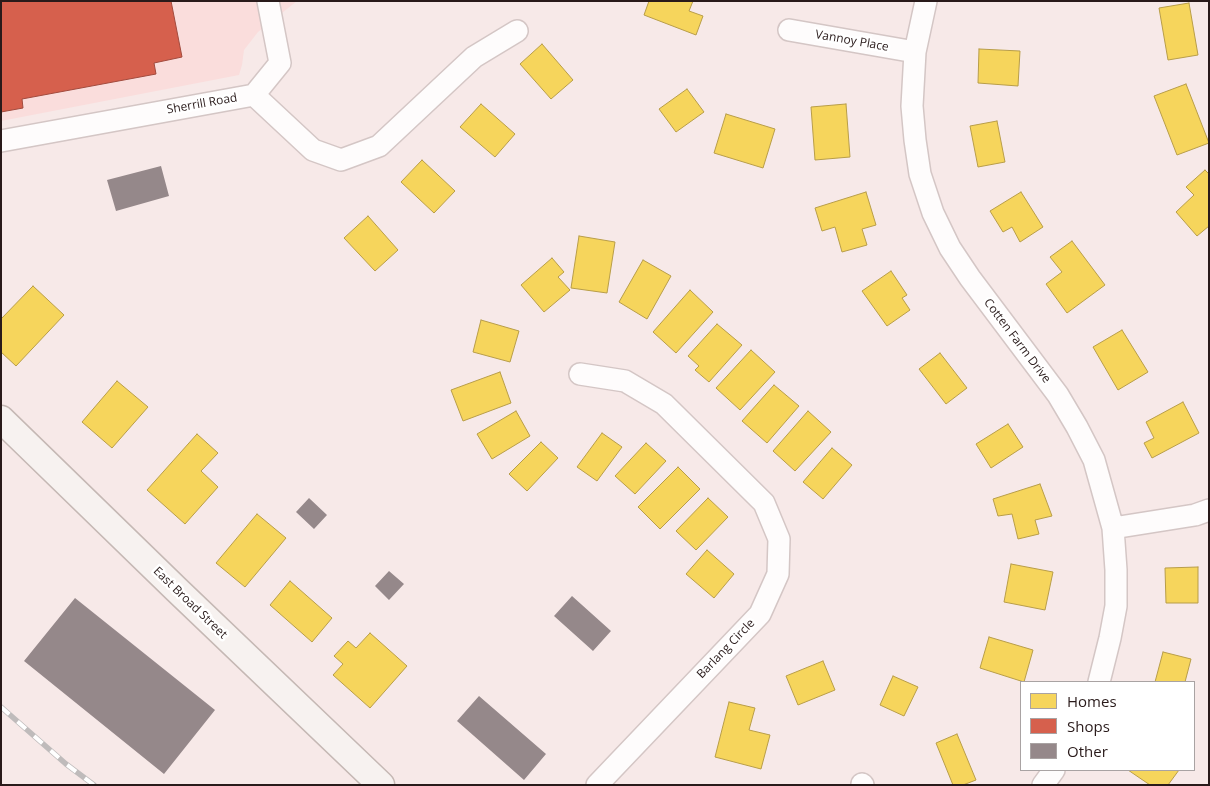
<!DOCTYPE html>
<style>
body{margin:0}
#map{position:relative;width:1210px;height:786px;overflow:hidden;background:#f7e9e8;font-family:"Open Sans",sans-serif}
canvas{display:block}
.frame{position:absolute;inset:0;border:2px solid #291a1a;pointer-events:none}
.legend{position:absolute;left:1020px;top:681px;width:175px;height:90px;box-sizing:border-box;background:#fff;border:1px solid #a9a3a3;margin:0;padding:6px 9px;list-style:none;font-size:15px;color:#291a1a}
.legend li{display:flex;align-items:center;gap:10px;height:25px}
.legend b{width:25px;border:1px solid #a9a3a3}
</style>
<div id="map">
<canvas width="1210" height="786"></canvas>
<div class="frame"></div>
<ul class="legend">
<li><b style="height:14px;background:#f6d55c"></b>Homes</li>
<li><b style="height:14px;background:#d6604d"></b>Shops</li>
<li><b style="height:14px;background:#95888a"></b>Other</li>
</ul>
</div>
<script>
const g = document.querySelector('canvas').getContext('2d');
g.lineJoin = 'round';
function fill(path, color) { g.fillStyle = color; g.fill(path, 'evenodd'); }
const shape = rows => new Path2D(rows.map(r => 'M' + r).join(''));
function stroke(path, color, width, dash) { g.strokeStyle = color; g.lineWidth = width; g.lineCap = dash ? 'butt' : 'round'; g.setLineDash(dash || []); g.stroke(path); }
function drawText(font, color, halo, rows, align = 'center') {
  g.font = font + ' "Open Sans",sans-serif'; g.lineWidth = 5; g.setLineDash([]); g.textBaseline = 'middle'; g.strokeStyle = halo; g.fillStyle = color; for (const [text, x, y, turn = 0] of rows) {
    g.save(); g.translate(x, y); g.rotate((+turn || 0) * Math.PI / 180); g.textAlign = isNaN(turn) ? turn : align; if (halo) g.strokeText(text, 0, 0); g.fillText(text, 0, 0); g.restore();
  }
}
fill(shape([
 [1,1,297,1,258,32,244,50,242,65,239,75,1,121]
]), '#fadddc');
const homes = shape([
 [649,1,693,1,689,11,703,16,696,35,644,15,649,1],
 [1189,3,1198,55,1168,60,1159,8,1189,3],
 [542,44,573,80,551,99,520,64,542,44],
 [979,49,1020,51,1018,86,978,83,979,49],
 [1186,84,1209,143,1177,155,1154,96,1186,84],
 [687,89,704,112,676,132,659,109,687,89],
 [481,104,515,134,495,157,460,127,481,104],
 [846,104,850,157,815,160,811,107,846,104],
 [726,114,775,129,763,168,714,153,726,114],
 [997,121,1005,162,978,167,970,126,997,121],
 [422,160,455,191,434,213,401,182,422,160],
 [1205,170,1209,174,1209,226,1197,236,1176,212,1194,195,1186,187,1205,170],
 [866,192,876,225,862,229,867,245,842,252,835,227,822,231,815,208,866,192],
 [1021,192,1043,227,1020,242,1012,227,1003,232,990,211,1021,192],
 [368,216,398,250,375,271,344,238,368,216],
 [579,236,615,242,607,293,571,288,579,236],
 [1072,241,1105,285,1067,313,1046,284,1062,272,1050,257,1072,241],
 [552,258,564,272,558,277,570,290,544,312,521,285,552,258],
 [643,260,671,276,647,319,619,302,643,260],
 [891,271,907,295,902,298,910,310,887,326,862,291,891,271],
 [33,286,64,315,16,366,1,352,1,319,33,286],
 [690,290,713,312,676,353,653,332,690,290],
 [481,320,519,331,510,362,473,352,481,320],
 [717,324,742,345,709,382,695,370,699,366,688,356,717,324],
 [1122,330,1148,372,1118,390,1093,347,1122,330],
 [751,350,775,372,740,410,716,388,751,350],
 [940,353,967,388,946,404,919,369,940,353],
 [500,372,511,403,463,421,451,390,500,372],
 [117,381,148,407,112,448,82,422,117,381],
 [774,385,799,406,767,443,742,421,774,385],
 [1183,402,1199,433,1152,458,1144,443,1154,438,1146,422,1183,402],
 [516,411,530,436,492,459,477,434,516,411],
 [808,411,831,432,795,471,773,451,808,411],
 [1008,424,1023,447,991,468,976,444,1008,424],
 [602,433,622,447,597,481,577,467,602,433],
 [197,434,218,453,201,471,218,487,185,524,147,490,197,434],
 [541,442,558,458,527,491,509,474,541,442],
 [646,443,666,461,635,494,615,476,646,443],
 [832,448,852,465,823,499,803,482,832,448],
 [678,467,700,489,660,529,638,507,678,467],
 [1040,484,1052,516,1035,520,1039,534,1018,539,1012,514,998,516,993,499,1040,484],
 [708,498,728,517,696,550,676,531,708,498],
 [257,514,286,538,245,587,216,563,257,514],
 [707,550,734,574,714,598,686,574,707,550],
 [1011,564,1053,572,1045,610,1004,602,1011,564],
 [1198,567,1198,603,1166,603,1165,568,1198,567],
 [290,581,332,618,312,642,270,605,290,581],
 [370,633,407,666,370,708,333,675,343,664,334,656,348,641,356,648,370,633],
 [989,637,1033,650,1024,682,980,668,989,637],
 [1163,652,1191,659,1185,682,1155,682,1163,652],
 [823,661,835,690,798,705,786,676,823,661],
 [893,676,918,687,904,716,880,705,893,676],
 [729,702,755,708,749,730,770,735,761,769,715,757,729,702],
 [957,734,976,780,963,785,953,785,936,743,957,734],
 [1128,770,1179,770,1168,785,1150,785,1128,770]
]);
fill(homes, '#f6d55c');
stroke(homes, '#b89d48', 1);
const shops = shape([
 [1,1,171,1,182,57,154,63,156,74,22,99,23,108,1,112,1,1]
]);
fill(shops, '#d6604d');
stroke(shops, '#a24b3e', 1);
fill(shape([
 [161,166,169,196,116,211,107,180],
 [309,498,327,515,314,529,296,512],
 [389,571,404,584,389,600,375,586],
 [572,596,611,631,593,651,554,616],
 [75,598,215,710,164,774,24,661],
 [479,696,546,754,524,780,457,721]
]), '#95888a');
const minor = shape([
 [926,1,915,52,912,106,915,140,920,174,933,213,950,248,970,278,1058,395,1077,427,1094,460,1113,528,1116,570,1116,606,1110,638,1099,682],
 [789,30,915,52],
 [254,95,313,150,341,160,379,146,474,57,517,31],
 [254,95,280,63,268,1],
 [1,141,254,95],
 [580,374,625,381,664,404,764,503,779,539,778,574,760,614,597,785],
 [1113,528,1195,515,1209,510],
 [862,784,863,785],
 [1043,785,1054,770]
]);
const major = shape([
 [1,419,177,590,381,785]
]);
stroke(minor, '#d4c6c5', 24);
stroke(major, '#c5b8b4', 29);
stroke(minor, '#fefcfc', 21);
stroke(major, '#f7f2f0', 26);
const rail = shape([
 [1,707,66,764,94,785]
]);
stroke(rail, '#bfbbbb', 5.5);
stroke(rail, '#fff', 4, [11]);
drawText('12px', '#291a1a', '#fff', [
 ["Vannoy Place",852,41,10],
 ["Sherrill Road",202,104,-10],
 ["Cotten Farm Drive",1017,341,53],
 ["East Broad Street",190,603,44],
 ["Barlang Circle",726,649,-46]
]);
</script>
